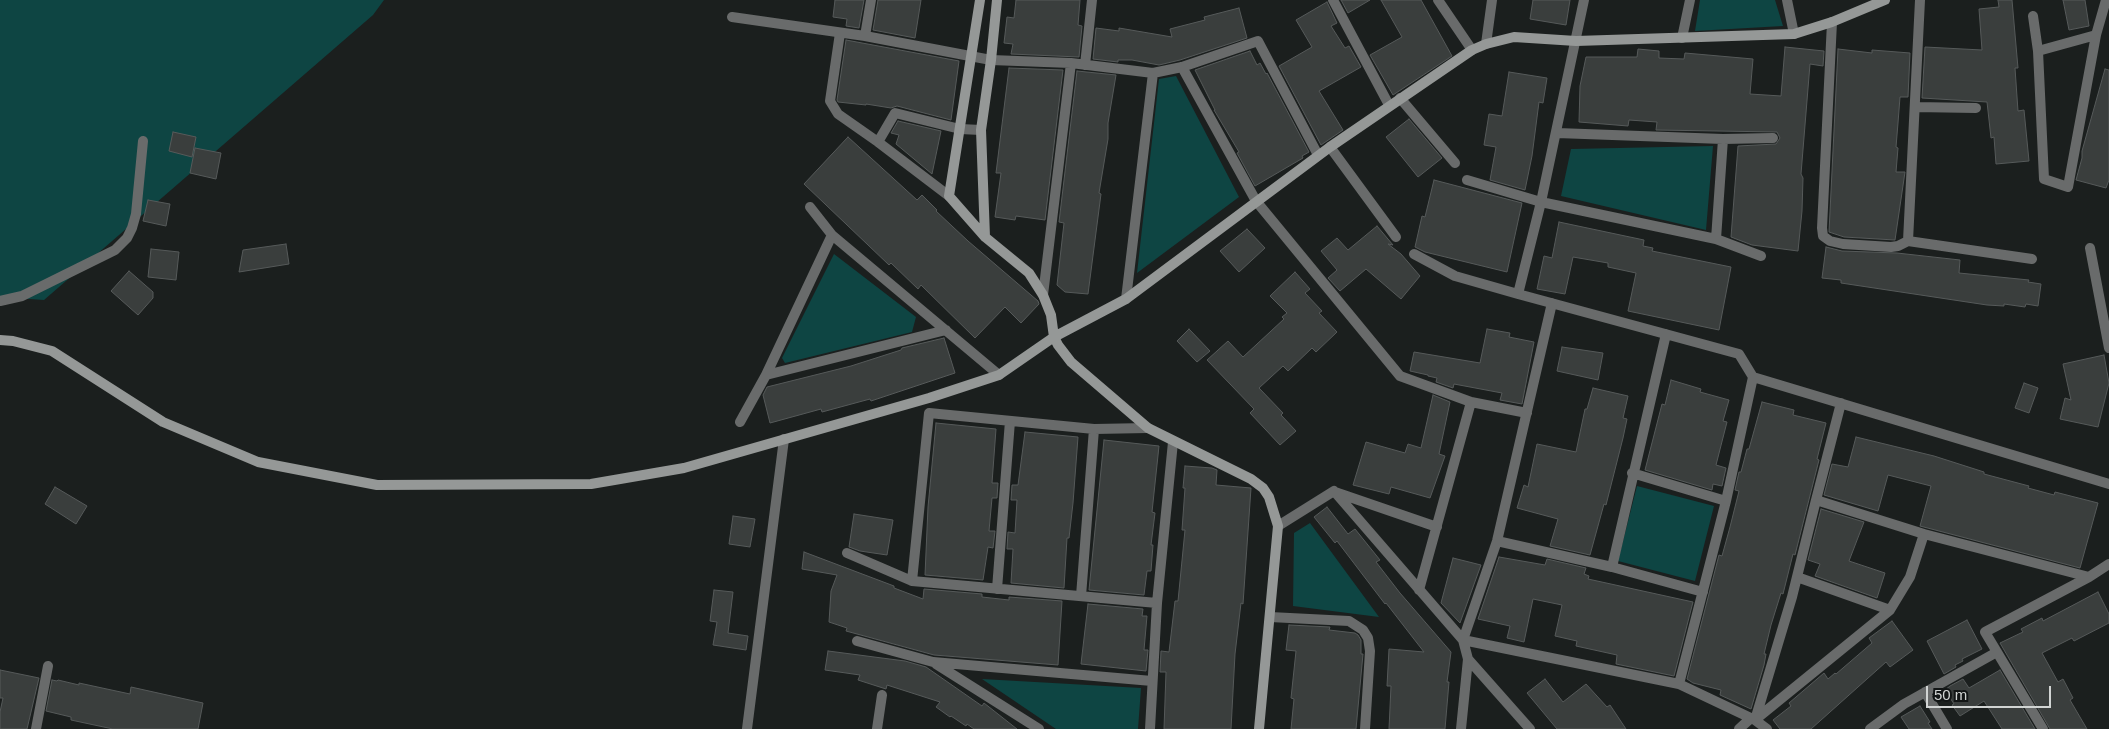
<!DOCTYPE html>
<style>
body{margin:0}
#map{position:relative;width:2109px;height:729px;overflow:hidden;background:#1b1f1e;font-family:Helvetica,sans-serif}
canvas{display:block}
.scale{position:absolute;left:1926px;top:686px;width:125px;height:22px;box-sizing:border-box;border:2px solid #d1d4d3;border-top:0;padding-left:6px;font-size:15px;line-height:18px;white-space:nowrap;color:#d1d4d3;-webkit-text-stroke:4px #121515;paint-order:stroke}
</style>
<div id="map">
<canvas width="2109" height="729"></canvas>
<div class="scale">50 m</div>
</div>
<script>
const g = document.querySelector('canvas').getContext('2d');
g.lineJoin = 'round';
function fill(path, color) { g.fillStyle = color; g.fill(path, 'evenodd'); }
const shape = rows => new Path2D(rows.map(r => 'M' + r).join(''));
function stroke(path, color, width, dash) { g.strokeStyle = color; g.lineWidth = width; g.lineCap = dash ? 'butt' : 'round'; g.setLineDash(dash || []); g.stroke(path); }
fill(shape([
 [0,0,384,0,373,15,44,300,0,297],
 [1700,0,1775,0,1783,26,1695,31],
 [1176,76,1239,197,1137,273,1159,79],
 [1713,146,1706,230,1561,196,1571,149],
 [834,254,916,317,912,332,785,363,782,358],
 [1637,486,1714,506,1695,581,1618,561],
 [1310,523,1379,617,1293,606,1294,533],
 [982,679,1141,688,1138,729,1056,729]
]), '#0e4543');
const building = shape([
 [835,0,864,0,859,28,846,26,847,19,833,17,835,0],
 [878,0,921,0,915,38,873,30,878,0],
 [1016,0,1080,0,1078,25,1082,26,1079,57,1011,54,1013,44,1004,43,1007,17,1014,18,1016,0],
 [1341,0,1370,0,1348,13,1341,0],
 [1381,0,1421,0,1452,56,1393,95,1370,55,1402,37,1381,0],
 [1533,0,1570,0,1566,25,1530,19,1533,0],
 [1998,0,2012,0,2018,68,2015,68,2018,111,2024,110,2029,161,1996,164,1994,137,1991,138,1987,102,1922,98,1925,47,1982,50,1979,9,1999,7,1998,0],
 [2063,0,2085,0,2089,26,2069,30,2063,0],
 [1327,2,1337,23,1331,26,1345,48,1349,46,1361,67,1319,91,1343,130,1321,145,1279,66,1312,47,1296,20,1327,2],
 [1239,8,1247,38,1180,60,1159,65,1132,60,1118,60,1118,62,1093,59,1096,28,1119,31,1119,28,1172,37,1170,29,1205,20,1204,17,1239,8],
 [846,40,959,61,951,120,897,106,891,108,866,104,866,105,838,102,837,100,846,40],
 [1785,47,1824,51,1823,66,1810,64,1801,174,1803,178,1802,211,1798,251,1752,245,1731,237,1738,146,1776,144,1780,138,1777,132,1656,130,1657,122,1629,120,1628,126,1579,122,1580,86,1586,57,1637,57,1638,49,1659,51,1659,58,1684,59,1685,53,1753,59,1750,94,1781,96,1785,47],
 [1838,49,1872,53,1872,50,1910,53,1908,97,1900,97,1898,123,1896,147,1898,148,1896,172,1905,172,1895,240,1844,237,1829,232,1838,49],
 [1250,51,1257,65,1260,63,1266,74,1267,73,1309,152,1302,156,1303,158,1255,186,1237,153,1239,152,1214,110,1215,110,1195,70,1250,51],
 [1009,68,1063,70,1045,220,1016,216,1015,220,995,217,1001,173,996,173,1009,68],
 [2105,69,2109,70,2109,180,2106,188,2076,180,2082,158,2082,151,2105,69],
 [1077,71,1116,75,1108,123,1108,139,1099,193,1101,194,1088,294,1065,292,1057,285,1064,223,1059,222,1077,71],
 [1509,72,1547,78,1543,103,1539,102,1532,156,1525,190,1490,180,1496,147,1484,145,1489,114,1502,116,1509,72],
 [1409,119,1442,158,1418,177,1386,137,1409,119],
 [898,121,941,131,932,174,896,144,899,135,891,133,898,121],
 [173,132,196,137,192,157,169,151,173,132],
 [848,137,917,200,922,195,937,210,936,211,968,241,1038,301,1039,304,1021,323,1005,307,975,338,921,285,918,289,891,263,889,265,804,184,848,137],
 [195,148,221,153,216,179,190,173,195,148],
 [1434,180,1522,203,1507,272,1425,252,1415,247,1422,216,1425,217,1434,180],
 [148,200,170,204,166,226,143,221,148,200],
 [1559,222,1644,240,1643,246,1653,248,1652,251,1731,267,1719,330,1628,311,1636,273,1608,267,1608,263,1573,257,1565,294,1537,289,1544,256,1552,258,1559,222],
 [1377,226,1393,245,1388,244,1401,254,1420,276,1401,299,1366,269,1340,291,1328,278,1337,270,1321,251,1337,238,1348,250,1377,226],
 [1247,229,1265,248,1239,272,1220,251,1247,229],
 [286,244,289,264,239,272,243,250,286,244],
 [1826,247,1842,251,1897,253,1960,260,1959,273,2029,280,2028,282,2041,284,2038,306,2026,304,2025,307,2004,304,2004,306,1987,305,1841,283,1841,280,1822,278,1826,247],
 [151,249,179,252,176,280,148,277,151,249],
 [129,271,153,292,153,298,138,315,111,291,129,271],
 [1295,272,1310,289,1305,293,1322,311,1319,313,1337,332,1316,352,1312,348,1288,371,1283,366,1259,388,1283,413,1281,415,1296,431,1280,445,1250,413,1254,409,1207,360,1228,341,1243,357,1284,319,1282,317,1287,313,1270,296,1295,272],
 [1189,329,1210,351,1197,362,1177,341,1189,329],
 [1487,329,1510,333,1509,337,1534,342,1522,404,1500,400,1502,393,1454,384,1453,388,1436,382,1437,378,1428,376,1428,375,1410,371,1414,352,1480,363,1487,329],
 [944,338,955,373,871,401,870,399,822,412,821,409,770,423,763,395,767,387,851,366,901,350,902,348,944,338],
 [1562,347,1603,353,1598,380,1557,371,1562,347],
 [2104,355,2109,383,2098,427,2060,419,2065,398,2071,400,2063,364,2104,355],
 [1671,380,1701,389,1700,392,1729,400,1723,421,1727,422,1716,465,1726,468,1722,486,1713,484,1712,490,1645,470,1662,404,1665,405,1671,380],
 [2024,383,2038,388,2029,413,2015,408,2024,383],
 [1593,388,1628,396,1623,418,1627,419,1623,438,1606,505,1604,504,1590,555,1550,546,1558,519,1517,508,1524,485,1528,487,1537,444,1576,452,1585,409,1587,409,1593,388],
 [1433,395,1450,402,1439,454,1445,456,1430,498,1391,487,1389,494,1353,485,1366,442,1405,453,1408,444,1421,448,1433,395],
 [1762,402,1794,410,1793,415,1826,423,1817,459,1819,460,1795,555,1793,554,1783,594,1781,593,1771,625,1764,654,1766,654,1764,665,1751,709,1720,695,1721,690,1693,683,1687,679,1719,555,1722,556,1730,527,1739,491,1735,490,1739,472,1741,472,1747,449,1749,449,1762,402],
 [936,423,996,429,992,483,998,483,997,498,992,498,989,531,995,531,993,548,988,547,983,580,925,575,928,507,936,423],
 [1025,432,1078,437,1073,503,1069,538,1067,538,1064,588,1011,583,1013,549,1007,549,1008,532,1015,533,1017,500,1011,500,1012,485,1018,485,1025,432],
 [1856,437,1934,456,1984,472,1984,474,2029,486,2028,488,2054,495,2055,492,2098,503,2080,568,1920,526,1931,486,1888,475,1878,511,1824,495,1832,464,1848,467,1856,437],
 [1104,440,1159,446,1152,512,1155,513,1151,545,1153,545,1151,571,1147,571,1144,595,1089,590,1104,440],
 [1185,466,1212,468,1217,470,1216,485,1251,488,1243,604,1241,603,1235,654,1231,729,1164,729,1166,672,1160,672,1161,651,1169,652,1175,601,1178,601,1185,530,1182,530,1185,488,1183,488,1185,466],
 [55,487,87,506,76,524,45,504,55,487],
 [1327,507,1348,534,1355,529,1380,560,1376,562,1400,593,1451,652,1447,682,1449,682,1445,729,1389,729,1391,686,1387,686,1389,649,1424,652,1386,603,1385,604,1337,541,1335,543,1314,517,1327,507],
 [1821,509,1864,522,1849,561,1885,573,1877,598,1815,576,1820,564,1808,560,1821,509],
 [854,514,893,520,887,555,860,551,849,547,854,514],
 [733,516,755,519,750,547,729,544,733,516],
 [804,552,894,586,894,588,923,599,924,589,982,594,982,597,1009,600,1009,597,1062,601,1058,665,934,655,846,631,847,628,829,622,831,591,837,575,802,569,804,552],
 [1499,557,1545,565,1547,559,1586,568,1584,574,1589,576,1588,579,1693,602,1674,676,1616,664,1617,655,1576,646,1577,641,1555,636,1562,605,1533,599,1524,642,1507,638,1510,626,1478,619,1499,557],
 [1453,558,1481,565,1460,623,1441,603,1453,558],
 [714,590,733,592,728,633,748,636,746,650,713,645,717,622,710,621,714,590],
 [2098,592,2109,614,2109,623,2074,641,2072,638,2042,653,2058,682,2063,679,2073,698,2070,700,2087,729,2050,729,2000,643,2023,632,2021,629,2042,618,2043,621,2098,592],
 [1088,604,1143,609,1142,616,1147,616,1144,650,1148,650,1146,671,1081,664,1088,604],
 [1967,620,1982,649,1962,659,1963,661,1955,665,1956,667,1944,674,1927,641,1967,620],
 [1892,621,1913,650,1890,667,1886,662,1811,729,1780,729,1773,720,1791,706,1789,703,1824,673,1828,679,1835,673,1836,674,1872,643,1869,638,1892,621],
 [1289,625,1330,627,1329,630,1355,633,1358,635,1361,640,1361,654,1363,654,1356,729,1291,729,1294,699,1291,698,1296,651,1286,650,1289,625],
 [828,651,905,661,926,667,982,706,984,703,1017,729,974,729,967,724,966,726,951,716,950,717,936,707,940,702,887,685,886,689,858,680,860,675,825,670,828,651],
 [0,670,39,678,27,729,0,729,0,712,3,698,0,698,0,670],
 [2000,670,2035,729,2002,729,1984,701,1960,716,1952,705,1954,704,1945,690,1950,686,1963,679,1969,688,2000,670],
 [1545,679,1563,702,1586,684,1607,707,1610,705,1626,729,1557,729,1527,693,1545,679],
 [52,680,57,681,58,680,79,685,79,683,130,694,131,687,203,703,198,729,113,729,71,720,71,717,46,711,52,680],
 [1920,706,1930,722,1928,723,1932,729,1909,729,1901,717,1920,706]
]);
fill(building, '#3a3e3d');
stroke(building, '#565a5a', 1);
stroke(shape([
 [1333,0,1389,105],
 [1438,0,1472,50],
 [1584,0,1541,202,1518,294,1739,354,1753,377,2109,484],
 [1787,0,1794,34],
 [1920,0,1908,241,2032,259],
 [2033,16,2038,51,2044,179,2068,187,2096,35,2106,0],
 [732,17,865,36,991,60,1071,63,1153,73,1182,67,1258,41,1318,155],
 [1832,22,1822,228,1823,236,1830,241,1843,244,1891,247,1898,246,1908,241],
 [840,33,830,101,838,114,878,142],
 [865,36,871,0],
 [1682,38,1690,0],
 [1486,44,1492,0],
 [2038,51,2096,35],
 [1085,65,1092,0],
 [1182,67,1256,201,1400,376,1471,402,1527,413],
 [1400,98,1455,163],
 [1915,107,1976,108],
 [1557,133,1723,139,1773,138],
 [1330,147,1396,237],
 [1467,180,1541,202,1716,239,1761,256],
 [949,196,878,142,895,113,960,129,981,130],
 [810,207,832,235,999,375],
 [832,235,766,375,946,330],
 [1716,239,1723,139],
 [2090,248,2109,348],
 [1414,254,1455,276,1518,294],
 [1043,295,1071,63],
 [1126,299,1153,73],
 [0,301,22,296,115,250,127,238,132,228,136,214,143,141],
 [740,422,766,375],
 [1632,473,1726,501],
 [1335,492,1437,527],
 [1816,500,1841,403],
 [1278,526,1334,491,1463,640,1679,684,1755,720,1767,729],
 [1497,541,1612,567,1703,592],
 [847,553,912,581,1157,603],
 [1612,567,1666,334],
 [1797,577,1890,610],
 [912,581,929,413,1094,429,1148,428],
 [997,589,1010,421],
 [1419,590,1471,402],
 [1081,596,1094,429],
 [1270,617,1349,621,1363,630,1368,638,1370,651,1365,729],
 [857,641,933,662,1152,681],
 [1468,659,1530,729],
 [936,664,1039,729],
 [1679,684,1726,501,1753,377],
 [1925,692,1947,729],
 [1756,719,1890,610,1910,577,1924,534],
 [1755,720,1792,597,1816,500,1924,534,2089,577],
 [36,729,48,666],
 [747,729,784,439],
 [877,729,882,695],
 [1150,729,1157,603,1173,442],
 [1461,729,1468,659,1463,640,1497,541,1552,303],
 [1739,729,1751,718],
 [1870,729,1904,704,1997,652],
 [2043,729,1985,632,2089,577,2109,564]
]), '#696b6b', 10);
stroke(shape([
 [980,0,949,196,985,237,1029,273,1043,295,1051,315,1054,337,1058,345,1071,362,1148,428,1251,479,1263,488,1269,497,1278,526,1259,729],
 [985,237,981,130,991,60,997,0],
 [0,340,13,341,52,351,163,422,258,462,377,485,591,484,684,468,929,398,999,375,1054,337,1126,299,1330,147,1472,50,1486,44,1514,37,1576,41,1794,34,1832,22,1885,0]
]), '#959897', 10);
</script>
